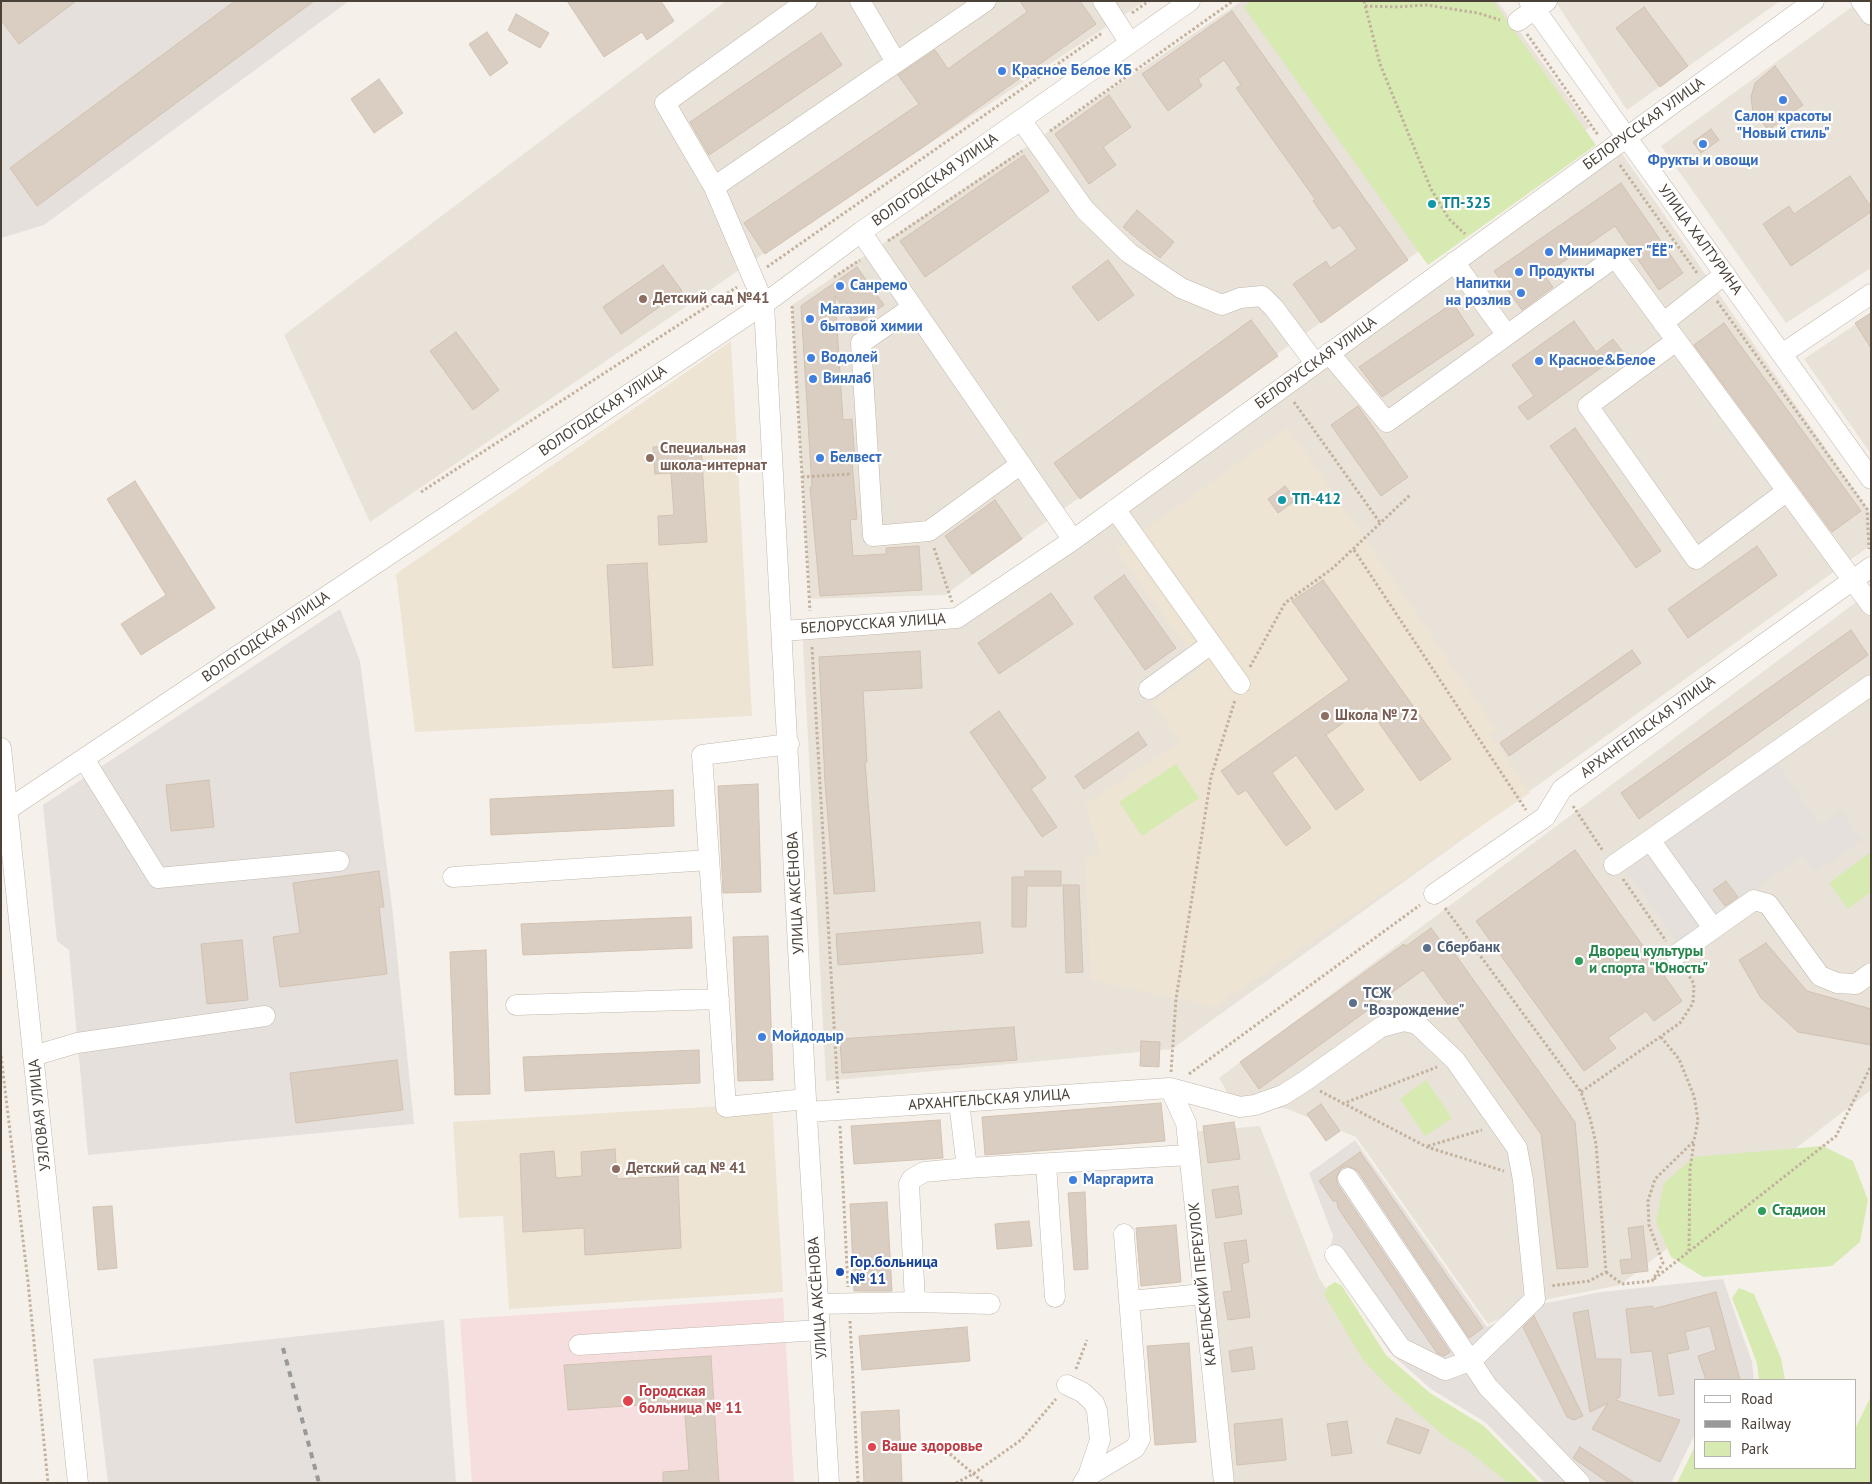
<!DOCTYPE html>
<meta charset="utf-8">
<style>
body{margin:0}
#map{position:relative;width:1872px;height:1484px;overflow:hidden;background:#f5f1ea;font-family:"PT Sans",sans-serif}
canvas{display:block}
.frame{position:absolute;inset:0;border:2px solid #4a4138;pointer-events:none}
.legend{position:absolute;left:1694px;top:1379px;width:162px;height:90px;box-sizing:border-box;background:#fff;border:1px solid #b7b3af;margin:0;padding:6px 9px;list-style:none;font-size:15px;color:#4a4138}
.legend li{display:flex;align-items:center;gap:10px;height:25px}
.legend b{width:25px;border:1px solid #b7b3af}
</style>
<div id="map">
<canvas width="1872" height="1484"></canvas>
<div class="frame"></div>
<ul class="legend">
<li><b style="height:6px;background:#fff"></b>Road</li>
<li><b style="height:6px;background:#999"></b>Railway</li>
<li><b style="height:14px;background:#d7eab2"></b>Park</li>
</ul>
</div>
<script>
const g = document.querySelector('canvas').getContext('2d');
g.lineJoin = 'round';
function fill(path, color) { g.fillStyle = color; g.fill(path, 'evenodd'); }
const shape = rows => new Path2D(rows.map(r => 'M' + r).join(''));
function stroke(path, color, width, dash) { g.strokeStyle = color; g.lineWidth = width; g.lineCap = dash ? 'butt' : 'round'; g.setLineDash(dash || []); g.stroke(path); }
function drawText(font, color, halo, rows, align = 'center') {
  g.font = font + ' "PT Sans",sans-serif'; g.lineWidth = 4.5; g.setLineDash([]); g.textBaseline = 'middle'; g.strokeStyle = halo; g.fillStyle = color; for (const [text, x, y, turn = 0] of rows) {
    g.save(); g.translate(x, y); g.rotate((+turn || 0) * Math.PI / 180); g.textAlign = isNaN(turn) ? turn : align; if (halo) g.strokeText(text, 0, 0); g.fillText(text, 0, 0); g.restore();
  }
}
fill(shape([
 [726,1,1145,1,748,264,370,522,284,335],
 [1242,1,1497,1,1590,127,945,595,810,599,792,305],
 [1555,1,1780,1,1627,110],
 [1860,1,1871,1,1871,268,1786,323,1661,146],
 [1621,152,1871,514,1871,545,1172,1049,826,1081,802,626,953,621],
 [1871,314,1871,454,1804,359],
 [1871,591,1871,1090,1620,1285,1534,1302,1488,1324,1356,1137,1285,1108,1239,1113,1219,1078],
 [1260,1126,1319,1278,1394,1392,1527,1483,1228,1483,1191,1132]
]), '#e9e2d8');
fill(shape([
 [1,1,349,1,44,225,1,238],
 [340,609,360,661,393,914,414,1124,88,1155,69,950,57,941,43,805],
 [1775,760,1820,825,1841,810,1862,840,1816,872,1803,855,1677,942,1623,865],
 [1355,1140,1487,1327,1537,1305,1601,1292,1723,1279,1752,1362,1754,1380,1696,1380,1696,1432,1671,1483,1545,1483,1485,1422,1431,1389,1389,1352,1328,1257,1333,1236,1309,1173],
 [444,1320,456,1483,108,1483,93,1359]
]), '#e5e0db');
fill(shape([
 [731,341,752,716,415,732,396,574],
 [1288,427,1497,730,1490,734,1530,793,1215,1007,1091,980,1085,859,1100,854,1085,804,1180,742,1153,703,1201,668,1116,550],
 [772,1103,783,1292,509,1309,503,1216,459,1218,453,1122]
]), '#eee4d4');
fill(shape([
 [783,1298,794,1483,472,1483,460,1319]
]), '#f6dede');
fill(shape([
 [1252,1,1493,1,1596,145,1428,265,1244,7],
 [1176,764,1199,798,1142,836,1119,802],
 [1871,852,1871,892,1848,909,1829,883],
 [1426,1080,1452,1118,1425,1136,1400,1099],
 [1823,1146,1853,1161,1868,1200,1860,1242,1832,1266,1703,1277,1671,1257,1656,1222,1664,1183,1694,1157],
 [1335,1282,1342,1286,1386,1355,1430,1393,1484,1426,1540,1483,1508,1483,1470,1452,1444,1436,1393,1391,1363,1360,1324,1294,1327,1287],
 [1739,1288,1754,1294,1781,1358,1785,1380,1759,1380,1757,1363,1732,1298],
 [1871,1396,1871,1483,1677,1483,1696,1444,1696,1468,1856,1468,1856,1427]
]), '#d7eab2');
const building = shape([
 [1,1,76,1,19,44,1,20,1,1],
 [235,1,314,1,37,206,10,168,235,1],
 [567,1,661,1,674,21,647,40,642,32,604,57,567,1],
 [1020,1,1080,1,1096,24,923,147,765,254,744,223,919,104,898,75,935,50,948,69,1027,12,1020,1],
 [1644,7,1688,66,1660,87,1616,28,1644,7],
 [1232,11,1408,260,1321,323,1293,284,1326,261,1330,268,1357,249,1340,225,1333,229,1313,201,1315,199,1236,88,1241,85,1224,60,1198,79,1202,86,1168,111,1142,74,1232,11],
 [516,14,549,33,540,48,508,30,516,14],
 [487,32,508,63,490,76,469,44,487,32],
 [821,33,842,65,709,155,690,122,821,33],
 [1775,66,1803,105,1768,130,1759,118,1754,121,1751,97,1755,83,1775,66],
 [379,79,403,113,374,133,351,99,379,79],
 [1109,95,1131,127,1103,147,1116,165,1089,184,1055,134,1109,95],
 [1711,129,1719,140,1701,153,1693,142,1711,129],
 [1024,155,1049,191,925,277,900,241,1024,155],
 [1850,176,1871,207,1871,212,1791,266,1763,224,1789,206,1794,214,1850,176],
 [1621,183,1683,273,1659,290,1615,226,1544,275,1553,287,1522,310,1494,271,1621,183],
 [1137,210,1174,242,1160,258,1123,227,1137,210],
 [1108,260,1134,295,1098,321,1072,287,1108,260],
 [663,265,682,291,621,334,603,307,663,265],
 [857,267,884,305,855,325,835,296,843,420,852,419,855,462,852,462,857,519,850,520,853,556,886,554,886,548,919,546,922,590,820,596,810,487,812,487,801,306,857,267],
 [1453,303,1474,335,1382,397,1359,367,1453,303],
 [1871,313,1871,348,1855,323,1871,313],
 [1251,320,1278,356,1080,499,1054,463,1251,320],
 [1574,321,1596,352,1613,339,1623,352,1528,420,1518,407,1534,396,1512,365,1574,321],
 [1724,323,1861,511,1832,532,1694,345,1724,323],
 [456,332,499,390,473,410,430,351,456,332],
 [1358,406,1408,477,1381,496,1331,425,1358,406],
 [1575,428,1661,551,1636,568,1550,446,1575,428],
 [701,444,707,542,659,545,658,516,674,515,671,473,655,474,653,447,701,444],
 [135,481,215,608,141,655,121,624,166,595,107,499,135,481],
 [1285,486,1296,500,1278,513,1268,499,1285,486],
 [995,500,1022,539,972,574,945,536,995,500],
 [1757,546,1777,575,1688,638,1668,609,1757,546],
 [647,563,653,665,613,668,607,565,647,563],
 [1124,575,1176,648,1145,670,1094,597,1124,575],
 [1323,580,1451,759,1420,781,1367,706,1326,735,1364,790,1336,810,1296,755,1272,773,1311,828,1286,846,1246,790,1238,795,1221,771,1349,680,1292,601,1323,580],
 [1051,593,1073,624,999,674,978,643,1051,593],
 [1851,630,1868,655,1639,819,1621,793,1851,630],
 [1632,650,1641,663,1509,756,1500,743,1632,650],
 [920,651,922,688,863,691,867,762,865,762,875,891,834,894,825,782,819,657,920,651],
 [999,711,1046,778,1031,789,1057,827,1042,837,970,732,999,711],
 [1138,732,1147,745,1084,789,1075,776,1138,732],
 [209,780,214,827,171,831,166,785,209,780],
 [758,784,761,892,723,893,718,786,758,784],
 [673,790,674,826,491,835,490,799,673,790],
 [1575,850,1682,1001,1654,1021,1646,1011,1608,1038,1616,1048,1584,1071,1476,921,1575,850],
 [379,871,384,907,379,907,387,974,280,987,273,937,300,933,293,883,379,871],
 [1025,871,1061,871,1061,886,1027,886,1026,927,1012,927,1012,877,1025,877,1025,871],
 [1726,881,1738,897,1725,906,1713,890,1726,881],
 [1063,885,1079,885,1083,972,1066,973,1063,885],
 [691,917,692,948,523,955,521,924,691,917],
 [980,922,983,953,838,965,836,934,980,922],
 [1431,928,1449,952,1452,950,1575,1122,1588,1267,1557,1269,1541,1134,1423,970,1259,1089,1240,1062,1404,944,1406,946,1431,928],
 [768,936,773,1080,738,1081,733,937,768,936],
 [242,940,248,1000,207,1004,201,944,242,940],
 [1766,943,1807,991,1871,1009,1871,1045,1798,1032,1761,998,1739,960,1766,943],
 [486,950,490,1094,455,1095,450,952,486,950],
 [1014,1027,1017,1060,842,1073,840,1039,1014,1027],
 [1141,1041,1160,1042,1159,1067,1140,1066,1141,1041],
 [699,1050,700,1083,525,1091,523,1057,699,1050],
 [397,1060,403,1110,296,1123,290,1073,397,1060],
 [1161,1103,1165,1141,985,1155,982,1117,1161,1103],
 [1321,1104,1340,1131,1326,1141,1307,1114,1321,1104],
 [940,1120,943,1158,854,1164,851,1126,940,1120],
 [1234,1122,1240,1159,1208,1163,1203,1126,1234,1122],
 [615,1149,617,1179,678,1176,681,1248,585,1255,584,1228,523,1232,520,1154,554,1151,556,1178,582,1176,581,1152,615,1149],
 [1360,1152,1483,1328,1469,1338,1358,1171,1348,1166,1341,1168,1336,1178,1338,1185,1450,1352,1444,1356,1437,1353,1338,1208,1337,1201,1333,1201,1319,1181,1360,1152],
 [1238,1186,1242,1214,1216,1218,1212,1190,1238,1186],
 [1085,1192,1088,1269,1074,1270,1068,1193,1085,1192],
 [887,1202,892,1291,854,1291,850,1204,887,1202],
 [112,1206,117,1268,98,1270,93,1207,112,1206],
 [1029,1221,1032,1246,997,1249,995,1224,1029,1221],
 [1176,1225,1181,1282,1141,1286,1136,1228,1176,1225],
 [1643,1226,1648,1271,1622,1274,1620,1260,1632,1259,1628,1228,1643,1226],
 [1246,1240,1249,1262,1242,1264,1250,1317,1228,1320,1223,1292,1232,1291,1224,1243,1246,1240],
 [1716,1292,1740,1380,1706,1380,1698,1356,1716,1350,1710,1326,1685,1332,1689,1349,1667,1354,1674,1394,1659,1396,1652,1351,1631,1353,1626,1309,1653,1306,1653,1309,1716,1292],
 [1588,1310,1596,1359,1621,1359,1620,1397,1615,1400,1680,1420,1660,1462,1592,1429,1608,1403,1590,1412,1573,1313,1588,1310],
 [1534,1316,1583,1416,1574,1420,1567,1417,1523,1327,1534,1316],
 [967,1327,970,1361,862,1370,859,1336,967,1327],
 [1189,1343,1196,1442,1155,1445,1147,1346,1189,1343],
 [1252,1347,1255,1369,1232,1372,1229,1351,1252,1347],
 [711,1356,719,1483,663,1483,663,1472,689,1470,684,1402,568,1410,564,1365,711,1356],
 [899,1410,902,1483,864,1483,861,1412,899,1410],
 [1396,1418,1429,1430,1420,1454,1387,1443,1396,1418],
 [1282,1419,1286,1460,1237,1465,1234,1424,1282,1419],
 [1347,1421,1352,1453,1332,1456,1327,1424,1347,1421],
 [1580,1447,1635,1483,1609,1483,1573,1458,1580,1447]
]);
fill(building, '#dacec2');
stroke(building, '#d2c2b2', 1);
const minor = shape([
 [860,1,896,62],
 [1103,1,1130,43],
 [1529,1,1871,479],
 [1861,1,1871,15],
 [1518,21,1547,1],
 [1021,120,1085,210,1129,253,1181,288,1222,305,1240,298,1262,296,1274,308,1315,363],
 [714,187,665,103,807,1],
 [861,232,1073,540],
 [1454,262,1507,335],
 [913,307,861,343,873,536,929,531,1021,464],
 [1663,323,1725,274],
 [1676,341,1588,406,1696,559,1787,491],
 [1329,353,1387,422,1615,257,1871,605],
 [1782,354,1871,294],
 [1115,509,1240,684],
 [783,631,957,618,1073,540,1814,1],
 [1149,689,1211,644],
 [789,744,702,755,726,1107,806,1099],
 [1,748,78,1483],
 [84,759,158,878,339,861],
 [1,811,7,810,764,304,861,232,1190,1],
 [1650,840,1871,685],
 [1614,865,1650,840,1713,928],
 [453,877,709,860],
 [1434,894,1545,817,1562,789,1871,567],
 [1676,955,1754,900,1768,904,1820,976,1837,983,1856,984,1871,973],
 [516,1005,719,999],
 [33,1056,77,1043,265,1016],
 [1170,1088,1186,1123,1224,1483],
 [959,1102,967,1168,1189,1155],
 [807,1112,1170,1088,1240,1107,1255,1105,1283,1095,1305,1081,1381,1027,1404,1021,1417,1024,1455,1060,1517,1148,1523,1180,1535,1299,1472,1360,1445,1370,1401,1348,1335,1255],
 [1046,1164,1055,1297],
 [1348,1178,1488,1387,1580,1483],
 [1129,1301,1204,1294],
 [915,1302,990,1304],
 [819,1304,915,1302,909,1184,912,1179,924,1172,967,1168],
 [579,1345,820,1330],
 [1067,1385,1082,1392,1094,1403,1097,1411,1100,1440,1088,1476],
 [829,1483,806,1099,764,304,714,187,986,1],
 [1083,1483,1088,1476,1135,1448,1140,1439,1124,1234]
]);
stroke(minor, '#c1b7ac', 21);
stroke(shape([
 [1364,1,1380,64,1431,189,1449,219,1465,234],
 [1365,6,1397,7,1426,5,1478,13,1500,20],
 [1132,13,1149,1],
 [1527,34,1598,135],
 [1050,131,1233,1],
 [1620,165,1697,273],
 [888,241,1022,151],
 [767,267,1102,33],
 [834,277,860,260],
 [1717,301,1867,509,1869,549],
 [792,306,810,611],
 [1294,402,1381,524],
 [802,477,851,474],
 [421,492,737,287],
 [934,548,952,602],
 [1354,550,1526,810],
 [812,647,838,1093],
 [1250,667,1285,603,1333,568,1411,494],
 [1573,806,1603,851],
 [1623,879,1666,941],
 [1445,908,1581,1092,1590,1118,1596,1144,1606,1272,1589,1281,1550,1286],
 [1,1056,28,1282,48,1483],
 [1171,1072,1176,999,1211,777,1235,700],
 [1189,1074,1420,905],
 [1320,1091,1427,1147,1504,1171],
 [1581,1092,1680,1023,1693,1003,1694,984,1685,969],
 [1342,1104,1437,1067],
 [840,1126,848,1287],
 [1428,1146,1482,1130],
 [1689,1251,1690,1169,1694,1142],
 [1606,1272,1622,1284,1652,1281,1663,1263,1649,1225,1648,1201,1655,1179,1694,1141,1698,1120,1694,1096,1679,1059,1661,1037],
 [1654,1279,1836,1136,1871,1066],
 [850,1321,858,1483],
 [1076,1369,1087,1340],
 [950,1454,984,1483],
 [956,1483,973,1474,1021,1440,1056,1399]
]), '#c3b19d', 3, [2.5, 2.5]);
stroke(minor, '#fff', 20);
stroke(shape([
 [283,1348,319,1483]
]), '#999', 4, [6, 6]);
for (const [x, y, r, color] of [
 [1002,71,5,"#3f7fe0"],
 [1783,100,5,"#3f7fe0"],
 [1703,144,5,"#3f7fe0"],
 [1432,204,5,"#0f9aa8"],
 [1549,252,5,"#3f7fe0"],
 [1519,272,5,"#3f7fe0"],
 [840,286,5,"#3f7fe0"],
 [1521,293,5,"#3f7fe0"],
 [643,299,5,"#8d6e63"],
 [810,319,5,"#3f7fe0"],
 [811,358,5,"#3f7fe0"],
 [1539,361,5,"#3f7fe0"],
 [813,379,5,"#3f7fe0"],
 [650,458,5,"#8d6e63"],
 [820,458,5,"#3f7fe0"],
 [1282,500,5,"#0f9aa8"],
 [1325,716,5,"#8d6e63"],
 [1427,948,5,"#5c6f8a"],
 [1579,961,5,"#2e9e5b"],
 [1353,1003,5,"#5c6f8a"],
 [762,1037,5,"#3f7fe0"],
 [616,1169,5,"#8d6e63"],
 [1073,1180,5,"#3f7fe0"],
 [1762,1211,5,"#2e9e5b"],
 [840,1272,5,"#1a4fb4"],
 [628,1401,6,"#e0444e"],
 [872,1447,5,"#e0444e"]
]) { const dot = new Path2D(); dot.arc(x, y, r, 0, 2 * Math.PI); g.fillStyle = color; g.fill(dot); stroke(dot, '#fff', 2); }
drawText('bold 15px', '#366cbe', '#fff', [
 ["Красное Белое КБ",1012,71],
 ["Салон красоты",1783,117,"center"],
 ["\"Новый стиль\"",1783,134,"center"],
 ["Фрукты и овощи",1703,161,"center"],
 ["Минимаркет \"ЁЁ\"",1559,252],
 ["Продукты",1529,272],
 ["Напитки",1511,284,"right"],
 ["на розлив",1511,301,"right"],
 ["Санремо",850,286],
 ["Магазин",820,310],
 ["бытовой химии",820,327],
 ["Водолей",821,358],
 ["Красное&Белое",1549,361],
 ["Винлаб",823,379],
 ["Белвест",830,458],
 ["Мойдодыр",772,1037],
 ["Маргарита",1083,1180]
], 'left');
drawText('15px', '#4a4138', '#fff', [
 ["БЕЛОРУССКАЯ УЛИЦА",1644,124,-36],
 ["ВОЛОГОДСКАЯ УЛИЦА",935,180,-35],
 ["УЛИЦА ХАЛТУРИНА",1700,240,54],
 ["БЕЛОРУССКАЯ УЛИЦА",1316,363,-36],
 ["ВОЛОГОДСКАЯ УЛИЦА",603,411,-34],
 ["БЕЛОРУССКАЯ УЛИЦА",873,624,-4],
 ["ВОЛОГОДСКАЯ УЛИЦА",266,637,-34],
 ["АРХАНГЕЛЬСКАЯ УЛИЦА",1648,727,-36],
 ["УЛИЦА АКСЁНОВА",796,893,-93],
 ["АРХАНГЕЛЬСКАЯ УЛИЦА",989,1100,-4],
 ["УЗЛОВАЯ УЛИЦА",40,1115,-96],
 ["КАРЕЛЬСКИЙ ПЕРЕУЛОК",1203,1284,-96],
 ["УЛИЦА АКСЁНОВА",818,1298,-94]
]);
drawText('bold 15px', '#0d838f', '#fff', [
 ["ТП-325",1442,204],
 ["ТП-412",1292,500]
], 'left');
drawText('bold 15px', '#785e54', '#fff', [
 ["Детский сад №41",653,299],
 ["Специальная",660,449],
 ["школа-интернат",660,466],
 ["Школа № 72",1335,716],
 ["Детский сад № 41",626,1169]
], 'left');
drawText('bold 15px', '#4e5e75', '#fff', [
 ["Сбербанк",1437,948],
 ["ТСЖ",1363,994],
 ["\"Возрождение\"",1363,1011]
], 'left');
drawText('bold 15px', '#27864d', '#fff', [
 ["Дворец культуры",1589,952],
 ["и спорта \"Юность\"",1589,969],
 ["Стадион",1772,1211]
], 'left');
drawText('bold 15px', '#164399', '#fff', [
 ["Гор.больница",850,1263],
 ["№ 11",850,1280]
], 'left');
drawText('bold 15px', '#be3a42', '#fff', [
 ["Городская",639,1392],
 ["больница № 11",639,1409],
 ["Ваше здоровье",882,1447]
], 'left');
</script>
